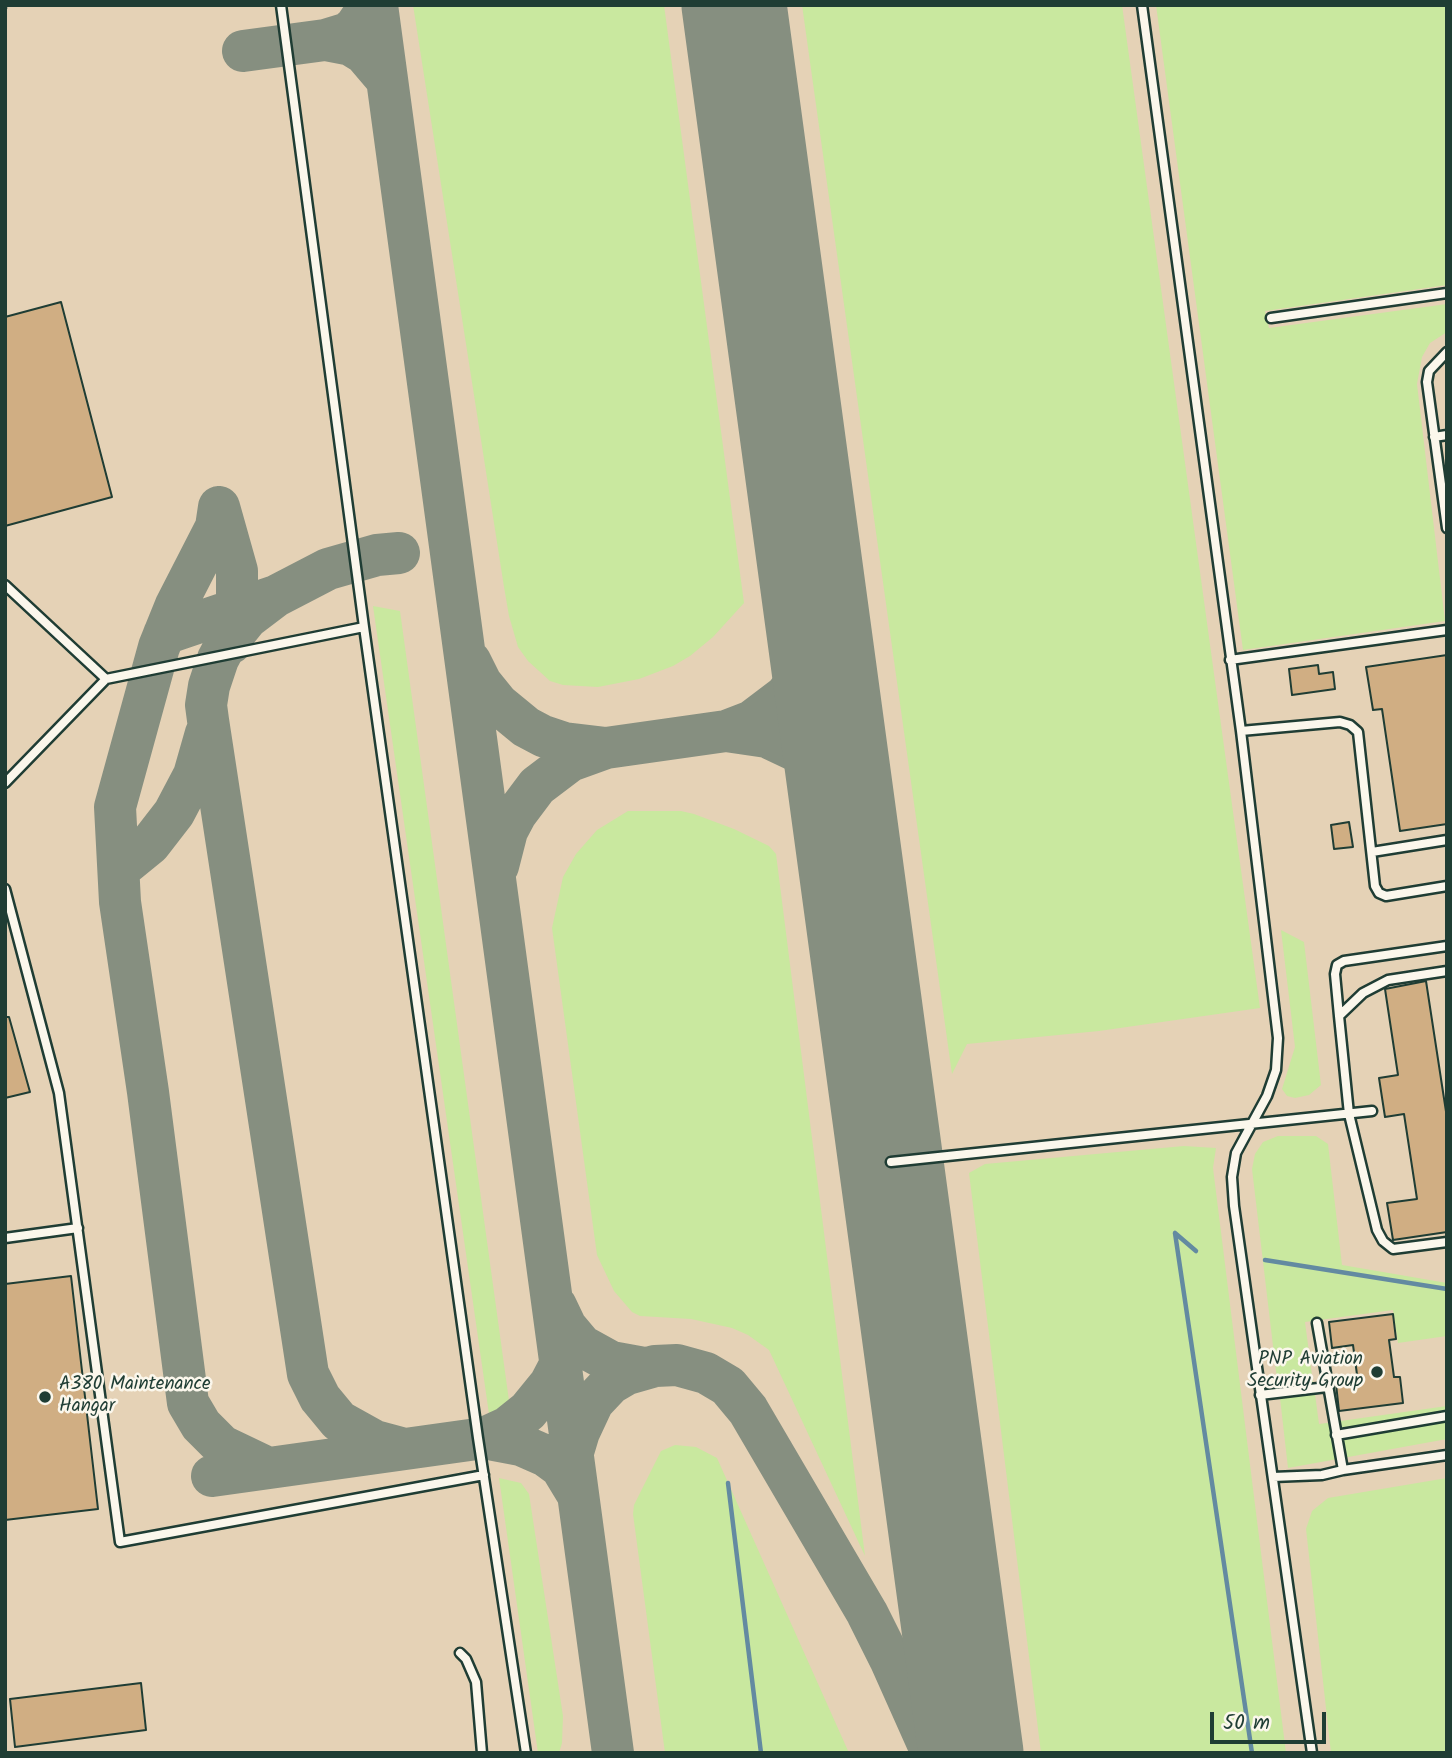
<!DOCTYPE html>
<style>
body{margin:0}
#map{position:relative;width:1452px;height:1758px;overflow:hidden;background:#eee1cc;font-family:Kalam,sans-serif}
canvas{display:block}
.frame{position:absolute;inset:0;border:7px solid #1f3d34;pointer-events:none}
.scale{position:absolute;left:1210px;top:1712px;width:116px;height:32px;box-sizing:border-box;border:4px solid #1f3d34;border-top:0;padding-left:9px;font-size:21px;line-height:24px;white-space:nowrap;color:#1f3d34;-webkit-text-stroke:5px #fbf7ec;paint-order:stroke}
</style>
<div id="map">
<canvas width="1452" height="1758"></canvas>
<div class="frame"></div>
<div class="scale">50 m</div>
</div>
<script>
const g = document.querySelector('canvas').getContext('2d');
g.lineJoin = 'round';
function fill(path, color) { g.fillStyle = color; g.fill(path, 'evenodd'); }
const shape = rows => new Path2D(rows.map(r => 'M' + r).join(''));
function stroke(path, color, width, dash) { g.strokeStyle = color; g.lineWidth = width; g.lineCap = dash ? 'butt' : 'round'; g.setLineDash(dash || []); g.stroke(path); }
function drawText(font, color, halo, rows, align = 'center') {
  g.font = font + ' Kalam,sans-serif'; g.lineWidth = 5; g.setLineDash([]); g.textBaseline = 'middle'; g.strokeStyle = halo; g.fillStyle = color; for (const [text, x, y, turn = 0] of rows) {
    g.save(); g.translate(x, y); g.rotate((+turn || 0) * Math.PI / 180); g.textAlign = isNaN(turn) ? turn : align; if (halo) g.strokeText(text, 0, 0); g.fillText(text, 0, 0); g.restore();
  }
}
fill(shape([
 [5,5,1447,5,1447,1753,5,1753]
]), '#e5d2b6');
fill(shape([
 [413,5,664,5,744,603,713,637,690,656,673,666,639,679,598,687,563,685,550,681,528,661,518,647,509,616,504,587],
 [802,5,1122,5,1260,1008,1099,1031,967,1044,952,1074],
 [1156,5,1447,5,1447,285,1265,311,1269,328,1447,304,1447,332,1430,343,1422,357,1417,384,1445,621,1243,650],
 [373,606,400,611,510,1408,503,1414,490,1421],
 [628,811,681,811,694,814,734,829,769,846,776,854,865,1556,769,1350,748,1335,732,1328,691,1319,640,1316,632,1312,614,1291,597,1255,552,928,563,877,576,854,597,830],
 [1281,930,1304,942,1321,1085,1309,1095,1295,1098,1287,1096,1282,1089,1295,1047],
 [1278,1136,1316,1136,1328,1144,1342,1265,1447,1283,1447,1336,1398,1343,1393,1310,1305,1322,1313,1383,1278,1388,1252,1169,1255,1154,1263,1142],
 [1184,1146,1216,1148,1213,1168,1286,1753,1041,1753,969,1173,985,1164],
 [1315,1394,1319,1424,1447,1406,1447,1439,1288,1468,1280,1398],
 [675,1445,696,1447,717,1458,849,1753,665,1753,633,1514,634,1505,661,1451],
 [499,1478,521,1483,529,1494,563,1716,562,1743,559,1753,538,1753],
 [1447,1478,1447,1753,1331,1753,1306,1529,1312,1511,1328,1498]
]), '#c9e89f');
stroke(shape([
 [1175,1233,1252,1753],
 [1175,1233,1196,1251],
 [1265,1260,1447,1289],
 [728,1483,761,1753]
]), '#638aa1', 4.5);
stroke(shape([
 [370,5,355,27,348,33,325,40,351,45,364,53,387,80],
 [377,5,613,1753],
 [243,51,325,40],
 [219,507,216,527,176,605,159,647,115,807,120,902,148,1092,188,1403,201,1425,222,1446,268,1468],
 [219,507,237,571,237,598,231,643],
 [276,596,247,618,226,644,218,659,209,686,206,705,208,720,308,1374,320,1398,339,1421,375,1441,401,1448],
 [817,608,813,640,798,680,785,696,752,721,726,731,767,737,803,754,831,793,847,827],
 [164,634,276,596,328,569,377,555,399,553],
 [470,661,481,683,498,704,526,727,543,736,564,743,606,748,570,761,537,786,516,814,507,831,498,866],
 [606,748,726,731],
 [123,866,150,844,174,813,194,775,206,733],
 [556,1306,566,1327,582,1346,611,1362,644,1368],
 [484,1438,508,1427,528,1411,550,1384,561,1363],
 [573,1452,579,1432,593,1402,610,1384,627,1374,655,1366,677,1365,706,1373,728,1386,748,1410,867,1613,890,1659,932,1753],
 [212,1476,484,1438,521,1445,546,1456,561,1467,578,1495]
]), '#868f80', 42);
stroke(shape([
 [734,5,971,1753]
]), '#868f80', 105);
const building = shape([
 [61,302,112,497,5,526,5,317,61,302],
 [1447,655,1447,824,1400,831,1382,709,1373,710,1366,667,1447,655],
 [1318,665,1319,674,1333,672,1335,689,1292,695,1289,669,1318,665],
 [1349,822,1353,847,1334,849,1331,825,1349,822],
 [1426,981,1447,1118,1447,1232,1393,1240,1387,1203,1417,1199,1404,1114,1385,1117,1379,1078,1398,1075,1385,989,1426,981],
 [5,1017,9,1017,30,1092,5,1098,5,1017],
 [71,1276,98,1509,5,1520,5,1284,71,1276],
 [1393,1314,1396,1339,1389,1340,1394,1377,1400,1377,1403,1403,1339,1411,1336,1384,1358,1382,1353,1345,1332,1348,1329,1322,1393,1314],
 [141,1683,146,1730,15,1747,10,1699,141,1683]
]);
fill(building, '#d0ae83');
stroke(building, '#1f3d34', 2);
const service = shape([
 [281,5,364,627,478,1438,526,1753],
 [1142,5,1241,731,1278,1038,1276,1070,1267,1096,1236,1153,1232,1177,1234,1206,1312,1753],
 [1271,318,1447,293],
 [1447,352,1429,371,1427,382,1447,528],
 [1434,437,1447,435],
 [5,585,106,679],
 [1230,660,1447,630],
 [1241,731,1340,722,1350,725,1358,732,1375,886,1379,893,1386,896,1447,886],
 [5,783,106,679,364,627],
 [1372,852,1447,840],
 [5,889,59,1093,120,1542,484,1475],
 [1447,971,1388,980,1363,993,1339,1016,1349,1114,1377,1230,1383,1241,1393,1249,1447,1242],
 [1339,1016,1335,974,1337,965,1344,961,1447,946],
 [891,1162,1372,1111],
 [5,1238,78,1228],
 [1317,1323,1343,1470],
 [1260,1395,1327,1387],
 [1336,1435,1447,1416],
 [1273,1477,1322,1475,1343,1470,1447,1455],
 [460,1653,466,1659,476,1682,482,1753]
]);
stroke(service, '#1f3d34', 13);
stroke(shape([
 [6,5,6,9]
]), '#1f3d34', 2.5, [7, 5]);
stroke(service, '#fbf7ec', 8);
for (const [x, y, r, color] of [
 [1377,1372,7,"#1f3d34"],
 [45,1397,7,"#1f3d34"]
]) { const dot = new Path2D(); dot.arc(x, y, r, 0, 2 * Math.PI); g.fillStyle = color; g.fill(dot); stroke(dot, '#fbf7ec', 2.5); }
drawText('19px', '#1f3d34', '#fbf7ec', [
 ["PNP Aviation",1363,1361],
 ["Security Group",1363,1383],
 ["A380 Maintenance",59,1386,"left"],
 ["Hangar",59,1408,"left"]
], 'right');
</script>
